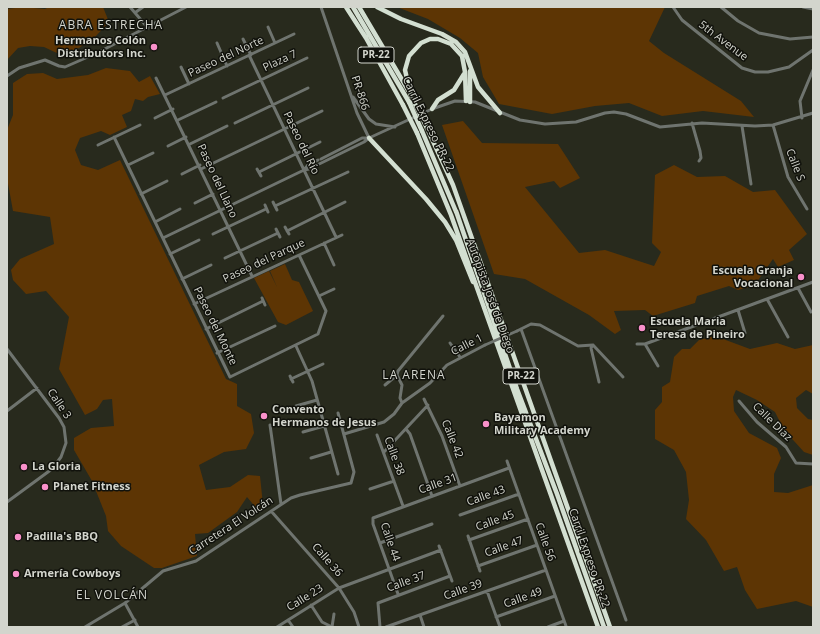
<!DOCTYPE html>
<meta charset="utf-8">
<style>
body{margin:0}
#map{position:relative;width:820px;height:634px;overflow:hidden;background:#282a1d;font-family:"Open Sans",sans-serif}
canvas{display:block}
.frame{position:absolute;inset:0;border:8px solid #d3d5cd;pointer-events:none}
</style>
<div id="map">
<canvas width="820" height="634"></canvas>
<div class="frame"></div>
</div>
<script>
const g = document.querySelector('canvas').getContext('2d');
g.lineJoin = 'round';
function fill(path, color) { g.fillStyle = color; g.fill(path, 'evenodd'); }
const shape = rows => new Path2D(rows.map(r => 'M' + r).join(''));
function stroke(path, color, width, dash) { g.strokeStyle = color; g.lineWidth = width; g.lineCap = dash ? 'butt' : 'round'; g.setLineDash(dash || []); g.stroke(path); }
function drawText(font, color, halo, rows, align = 'center') {
  g.font = font + ' "Open Sans",sans-serif'; g.lineWidth = 3; g.setLineDash([]); g.textBaseline = 'middle'; g.strokeStyle = halo; g.fillStyle = color; for (const [text, x, y, turn = 0] of rows) {
    g.save(); g.translate(x, y); g.rotate((+turn || 0) * Math.PI / 180); g.textAlign = isNaN(turn) ? turn : align; if (halo) g.strokeText(text, 0, 0); g.fillText(text, 0, 0); g.restore();
  }
}
fill(shape([
 [23,7,45,9,49,7,103,7,109,22,95,37,79,48,61,55,44,47,30,46,18,48,7,60,7,9],
 [397,7,665,7,649,41,664,53,741,101,754,117,703,111,662,116,629,103,595,106,552,114,499,104,483,77,478,53,460,38,428,19],
 [106,68,130,71,139,82,150,76,160,94,148,97,143,101,135,99,131,111,122,115,127,127,110,135,101,131,80,138,75,150,81,165,98,170,120,160,226,379,237,384,237,406,251,414,254,433,246,449,224,452,199,465,206,490,230,487,248,475,260,476,263,505,257,509,247,497,237,512,208,533,195,534,197,556,162,568,154,568,121,546,108,531,106,516,92,481,74,450,74,438,91,428,114,426,112,399,103,400,97,409,85,415,59,369,69,317,46,291,26,294,13,280,11,270,20,259,54,244,50,217,13,211,7,178,7,130,13,115,13,83,27,74,43,73,57,79,88,75],
 [463,121,482,143,558,144,580,178,560,188,554,181,525,187,579,253,605,250,654,266,661,252,652,243,655,175,674,165,697,177,725,176,753,192,775,190,807,234,789,250,794,260,778,267,773,259,754,286,738,290,729,286,697,296,695,303,653,316,645,310,614,311,621,330,615,334,589,315,525,279,494,274,442,125],
 [285,264,292,280,299,282,313,311,286,325,278,322,254,278,269,271,277,287,270,271],
 [715,336,750,349,777,343,795,349,813,345,813,394,806,390,796,398,797,408,808,419,813,420,813,455,804,452,784,430,775,412,757,400,736,390,733,397,734,411,749,433,777,448,781,458,774,474,774,492,788,493,813,485,813,607,796,601,757,609,745,590,737,567,724,571,706,540,686,519,689,500,686,472,674,450,655,439,655,410,662,402,662,387,670,382,674,357,682,349,690,349,699,340]
]), '#5d3504');
stroke(shape([
 [130,7,148,28],
 [321,7,357,113,369,138],
 [673,7,682,20,742,68,755,72,768,72,789,67,813,50],
 [721,7,738,21,759,33,790,39,813,37],
 [803,7,813,9],
 [136,12,143,7],
 [268,27,275,43],
 [243,39,251,55],
 [217,43,227,66],
 [249,55,336,237],
 [181,67,189,84],
 [7,76,19,68,45,60,59,66,65,67,97,53,186,7],
 [156,78,252,276],
 [165,95,294,34],
 [353,97,369,119,376,124,395,127],
 [223,98,307,58],
 [155,118,173,109],
 [802,118,800,101,813,70],
 [178,120,216,102],
 [235,123,308,88],
 [692,123,700,151,701,158,699,161],
 [773,125,788,177,807,209],
 [742,126,751,184],
 [114,137,230,377,318,334,326,311,299,255],
 [190,144,227,126],
 [98,145,140,125],
 [168,146,186,137],
 [321,159,362,138,368,138],
 [128,165,153,153],
 [201,169,322,111],
 [257,169,261,176],
 [304,170,308,165,318,160],
 [259,172,320,142],
 [182,174,200,165],
 [141,194,167,181],
 [273,202,277,210],
 [195,203,213,194],
 [265,205,268,212],
 [275,206,348,172],
 [155,222,180,209],
 [285,227,289,234],
 [276,229,280,237],
 [287,231,345,202],
 [213,234,266,209],
 [163,238,304,170,309,169,364,142,369,138,432,109,455,101,475,102,520,120,545,124,576,122,605,113,614,112,626,114,660,127,702,123,755,126,773,125,813,113],
 [324,243,334,265],
 [170,254,199,240],
 [225,258,278,233],
 [182,279,211,265],
 [798,288,811,312],
 [319,296,334,289],
 [262,298,265,305],
 [767,299,788,337],
 [194,304,342,235],
 [738,310,745,333],
 [206,329,263,301],
 [521,329,626,620],
 [517,331,531,324,540,325,578,346,593,345],
 [450,343,460,357],
 [637,344,645,344,813,282],
 [645,344,658,366],
 [593,345,623,377],
 [593,345,591,348,599,382],
 [296,346,312,381,338,474],
 [7,349,59,418,64,427,66,443,61,457,52,469,7,502],
 [217,353,275,326],
 [397,375,402,385,400,398,402,403],
 [290,376,293,382],
 [291,379,323,364],
 [385,385,397,375,398,371,443,316],
 [424,399,442,436,460,486],
 [739,401,757,422,786,447,796,463,813,464],
 [296,406,317,400],
 [7,411,37,388],
 [270,425,281,504],
 [406,429,410,434,432,496],
 [303,432,324,426],
 [344,434,384,422,394,414,402,403,430,383,447,365,485,345],
 [377,435,403,506],
 [384,452,428,405],
 [311,458,331,452],
 [507,461,566,626],
 [370,489,394,481],
 [271,511,339,588,354,612,359,627],
 [460,515,519,494],
 [468,536,480,571],
 [469,540,528,519],
 [380,543,432,524],
 [439,546,452,581],
 [478,566,537,545],
 [487,591,500,627],
 [398,594,373,524,373,518,509,468],
 [125,603,138,627],
 [311,605,322,622,332,627],
 [420,615,424,627],
 [496,617,555,596],
 [288,620,293,627],
 [85,627,125,603,163,571,196,561,291,498,300,495,351,483,354,472,338,413],
 [122,627,135,620],
 [277,627,339,588,441,550],
 [332,627,334,614],
 [380,627,378,603,450,576],
 [386,627,546,570],
 [548,627,564,621]
]), '#6f746f', 3);
stroke(shape([
 [346,7,366,38,403,105],
 [353,7,409,102],
 [359,7,408,90],
 [377,7,401,19,442,34,456,42,465,52,478,87,500,113],
 [470,71,470,102],
 [411,96,405,70,409,56,421,43,430,39,438,39,451,44,462,56,465,72,466,101],
 [432,109,438,100,454,90,464,74],
 [427,128,453,185,480,261,610,627],
 [422,131,457,214],
 [417,133,451,215,598,627],
 [369,138,426,199,445,222,456,240,473,282],
 [456,211,517,389,557,494,604,627],
 [490,303,501,334]
]), '#d3dfd1', 4.5);
stroke(shape([
 [485,345,517,331]
]), '#6f746f', 3);
stroke(shape([
 [413,100,427,128],
 [409,102,422,131],
 [403,105,417,133]
]), '#d3dfd1', 4.5);
for (const [x, y, r, color] of [
 [154,47,4,"#f990ca"],
 [801,277,4,"#f990ca"],
 [642,328,4,"#f990ca"],
 [264,416,4,"#f990ca"],
 [486,424,4,"#f990ca"],
 [24,467,4,"#f990ca"],
 [45,487,4,"#f990ca"],
 [18,537,4,"#f990ca"],
 [16,574,4,"#f990ca"]
]) { const dot = new Path2D(); dot.arc(x, y, r, 0, 2 * Math.PI); g.fillStyle = color; g.fill(dot); stroke(dot, '#11120c', 1.5); }
for (const [x, y, w] of [
 [376,55,36],
 [521,376,36]
]) { const box = new Path2D(); box.roundRect(x - w / 2, y - 8, w, 16, 3); g.fillStyle = '#11120c'; g.fill(box); stroke(box, '#d3d5cd', 1); }
drawText('bold 10px', '#d3d5cd', null, [
 ["PR-22",376,55],
 ["PR-22",521,376]
]);
drawText('bold 11px', '#d3d5cd', '#11120c', [
 ["Hermanos Colón",146,41,"right"],
 ["Distributors Inc.",146,54,"right"],
 ["Escuela Granja",793,271,"right"],
 ["Vocacional",793,284,"right"],
 ["Escuela Maria",650,322],
 ["Teresa de Pineiro",650,335],
 ["Convento",272,410],
 ["Hermanos de Jesus",272,423],
 ["Bayamon",494,418],
 ["Military Academy",494,431],
 ["La Gloria",32,467],
 ["Planet Fitness",53,487],
 ["Padilla's BBQ",26,537],
 ["Armería Cowboys",24,574]
], 'left');
drawText('11px', '#d3d5cd', '#11120c', [
 ["5th Avenue",723,41,37],
 ["Paseo del Norte",226,57,-25],
 ["Plaza 7",280,61,-25],
 ["PR-866",360,93,72],
 ["Carril Expreso PR-22",428,124,64],
 ["Paseo del Río",301,143,64],
 ["Calle S",795,165,69],
 ["Paseo del Llano",217,181,65],
 ["Paseo del Parque",264,261,-25],
 ["Autopista José de Diego",490,296,70],
 ["Paseo del Monte",215,326,64],
 ["Calle 1",467,345,-27],
 ["Calle 3",59,404,56],
 ["Calle Díaz",772,422,44],
 ["Calle 42",452,439,68],
 ["Calle 38",394,456,70],
 ["Calle 31",438,484,-20],
 ["Calle 43",486,496,-20],
 ["Calle 45",495,521,-20],
 ["Carretera El Volcán",231,526,-33],
 ["Calle 44",390,542,71],
 ["Calle 56",545,542,70],
 ["Calle 47",504,547,-20],
 ["Carril Expreso PR-22",589,558,71],
 ["Calle 36",327,560,49],
 ["Calle 37",406,582,-20],
 ["Calle 39",463,590,-20],
 ["Calle 23",305,598,-32],
 ["Calle 49",523,598,-20]
]);
g.letterSpacing = '1px';
drawText('12px', '#d3d5cd', '#11120c', [
 ["ABRA ESTRECHA",111,26],
 ["LA ARENA",414,376],
 ["EL VOLCÁN",112,596]
]);
g.letterSpacing = '0px';
</script>
